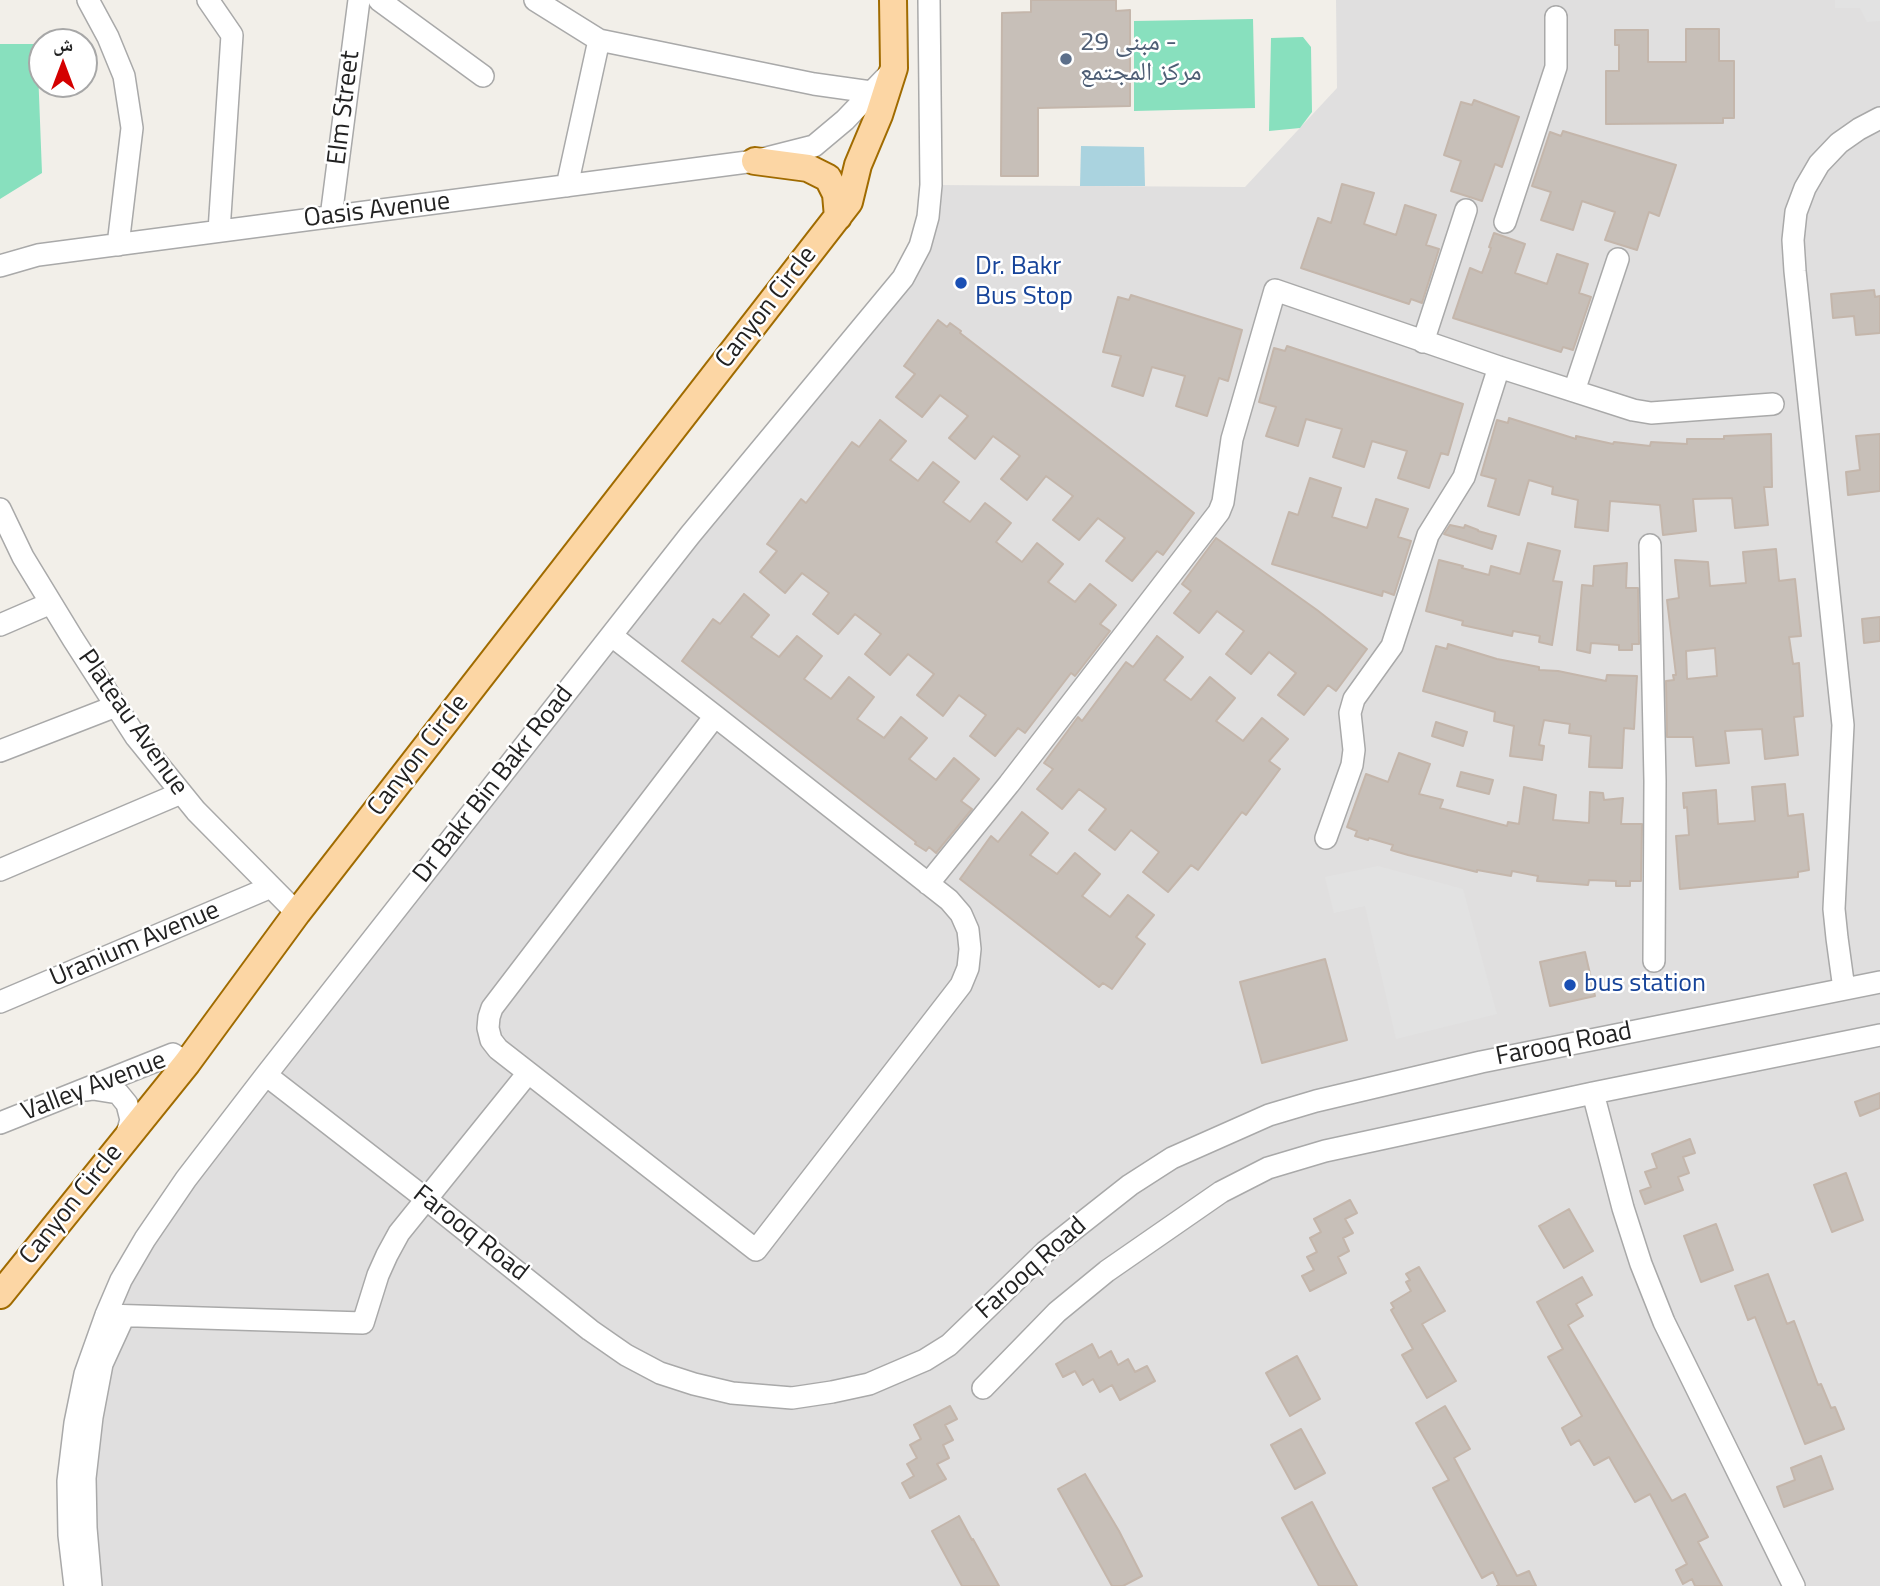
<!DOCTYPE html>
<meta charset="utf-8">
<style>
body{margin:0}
#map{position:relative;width:1880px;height:1586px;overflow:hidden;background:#f2efe9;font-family:"Titillium Web","Noto Naskh Arabic",sans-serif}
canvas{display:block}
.north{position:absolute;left:28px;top:28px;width:70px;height:70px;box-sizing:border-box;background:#fff;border:2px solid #a7a7a7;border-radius:50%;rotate:0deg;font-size:19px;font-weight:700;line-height:28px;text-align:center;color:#222}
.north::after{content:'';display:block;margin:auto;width:24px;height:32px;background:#d40000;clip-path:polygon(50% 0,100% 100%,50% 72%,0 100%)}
</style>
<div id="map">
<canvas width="1880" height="1586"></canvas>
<div class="north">ش</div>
</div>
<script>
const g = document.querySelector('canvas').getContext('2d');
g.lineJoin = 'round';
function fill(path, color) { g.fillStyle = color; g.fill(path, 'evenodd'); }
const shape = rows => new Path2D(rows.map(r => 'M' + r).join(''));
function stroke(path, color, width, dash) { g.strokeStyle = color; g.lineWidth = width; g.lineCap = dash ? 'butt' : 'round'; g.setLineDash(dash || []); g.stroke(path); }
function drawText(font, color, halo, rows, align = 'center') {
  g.font = font + ' "Titillium Web","Noto Naskh Arabic",sans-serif'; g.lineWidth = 5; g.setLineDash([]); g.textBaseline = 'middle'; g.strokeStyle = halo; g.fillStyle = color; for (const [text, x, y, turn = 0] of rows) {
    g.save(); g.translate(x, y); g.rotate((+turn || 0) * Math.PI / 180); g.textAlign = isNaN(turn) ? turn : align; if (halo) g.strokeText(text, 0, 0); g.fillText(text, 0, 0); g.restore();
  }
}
fill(shape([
 [1336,0,1880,0,1880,1586,79,1586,109,1318,189,1180,906,280,935,185,1245,187,1337,88]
]), '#e0dfdf');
fill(shape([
 [1253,19,1255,108,1134,111,1134,21],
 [1303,37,1311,47,1312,112,1300,128,1269,131,1271,38],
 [0,44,37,44,42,173,0,199]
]), '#88e0be');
fill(shape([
 [1835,0,1880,0,1880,21,1867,22,1860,8,1835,8],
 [1378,866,1463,889,1497,1014,1396,1039,1365,906,1334,913,1325,877]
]), '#e2e2e2');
fill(shape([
 [1081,146,1144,147,1145,186,1080,186]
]), '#aad3df');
const building = shape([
 [1031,0,1116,0,1116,11,1130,10,1130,106,1038,108,1038,176,1001,176,1002,13,1031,12,1031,0],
 [1686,29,1719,29,1719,61,1734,61,1734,118,1723,118,1723,123,1606,124,1606,71,1619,71,1619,45,1615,45,1615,30,1648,30,1648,62,1686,62,1686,29],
 [1474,100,1519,117,1502,167,1495,164,1482,201,1451,191,1461,161,1444,155,1461,102,1472,105,1474,100],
 [1563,131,1676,165,1659,216,1649,212,1637,250,1605,240,1615,212,1582,201,1573,230,1541,220,1551,192,1532,186,1550,132,1561,136,1563,131],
 [1342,184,1374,193,1364,224,1396,235,1405,205,1436,215,1426,245,1439,249,1422,303,1411,299,1409,304,1301,268,1318,218,1331,223,1342,184],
 [1494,233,1525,244,1515,273,1547,284,1557,254,1588,264,1579,293,1591,297,1573,350,1563,347,1561,352,1453,318,1470,268,1482,273,1491,248,1489,247,1494,233],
 [1874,290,1875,297,1880,296,1880,333,1856,335,1854,316,1833,318,1831,294,1874,290],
 [1131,295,1242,330,1228,381,1219,378,1207,416,1176,406,1185,376,1152,367,1143,396,1112,386,1121,356,1103,352,1118,297,1129,300,1131,295],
 [938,320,947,327,950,323,961,331,960,333,1194,513,1163,555,1157,551,1132,581,1106,561,1125,538,1098,518,1079,540,1053,520,1073,496,1046,476,1027,500,1001,479,1020,456,993,436,975,459,949,438,968,416,940,395,922,417,896,397,915,374,904,366,938,320],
 [1287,346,1463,404,1448,455,1441,453,1429,488,1398,478,1407,451,1372,441,1364,467,1333,457,1342,429,1306,419,1298,446,1266,436,1276,407,1259,402,1274,348,1285,351,1287,346],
 [1509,418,1576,439,1576,436,1613,444,1614,442,1650,446,1651,442,1687,444,1687,439,1724,439,1724,436,1771,434,1772,487,1764,487,1768,525,1735,528,1732,498,1693,499,1696,531,1663,535,1660,505,1610,501,1608,531,1575,527,1578,500,1552,494,1553,487,1529,480,1519,515,1488,506,1496,479,1481,475,1497,420,1508,423,1509,418],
 [880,420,906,441,890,460,918,481,933,462,959,482,943,502,970,522,985,503,1011,523,996,542,1022,562,1037,543,1063,564,1048,582,1075,602,1090,584,1116,605,1100,624,1110,631,1075,676,1071,673,1025,733,1018,728,995,756,970,736,986,715,959,695,943,716,917,695,934,674,908,654,890,675,865,654,881,634,855,614,838,634,813,614,829,593,802,573,785,593,760,572,777,551,767,544,801,499,806,503,852,442,859,447,880,420],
 [1880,434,1880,491,1848,495,1846,472,1860,470,1856,436,1880,434],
 [1310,478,1341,488,1332,517,1367,528,1376,499,1408,509,1398,537,1411,541,1394,595,1383,591,1382,596,1272,564,1289,512,1298,515,1310,478],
 [1450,525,1464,528,1465,525,1478,530,1478,531,1496,536,1492,549,1444,534,1450,525],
 [1216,538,1317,610,1367,649,1336,691,1328,685,1304,715,1278,695,1296,673,1269,652,1251,674,1226,654,1244,631,1217,611,1199,633,1174,613,1191,591,1182,584,1216,538],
 [1528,543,1560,551,1553,581,1562,582,1552,645,1539,642,1540,636,1513,631,1512,636,1462,625,1463,621,1426,611,1439,560,1463,566,1462,568,1489,575,1491,566,1520,574,1528,543],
 [1776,549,1779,581,1795,579,1801,636,1789,637,1793,664,1799,663,1803,716,1794,717,1798,755,1765,759,1762,729,1725,731,1729,763,1696,766,1693,737,1667,737,1666,681,1674,680,1673,675,1676,675,1667,600,1679,598,1675,560,1708,562,1710,586,1746,583,1743,552,1776,549],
 [1715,648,1717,676,1687,679,1686,651,1715,648],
 [1627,563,1626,588,1638,588,1639,644,1632,644,1632,650,1619,650,1619,645,1591,643,1590,653,1577,650,1582,585,1593,586,1594,566,1627,563],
 [744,594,769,615,751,637,779,657,797,636,822,656,804,679,831,699,849,677,874,697,857,719,884,738,901,717,927,738,909,759,936,780,954,758,979,779,961,801,972,809,936,853,929,847,926,851,915,844,916,842,682,661,713,619,720,624,744,594],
 [1880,617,1880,641,1864,643,1862,619,1880,617],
 [1157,636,1183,657,1164,680,1191,700,1210,677,1235,698,1216,721,1243,741,1262,718,1288,739,1269,761,1280,769,1246,815,1242,812,1198,870,1191,865,1168,892,1143,872,1159,852,1131,830,1115,850,1089,830,1106,809,1079,789,1062,809,1037,789,1053,769,1044,763,1078,717,1082,721,1126,662,1133,667,1157,636],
 [1448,644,1497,659,1539,667,1539,670,1558,671,1606,681,1607,675,1637,676,1634,729,1624,728,1622,768,1589,767,1591,736,1569,733,1570,724,1544,720,1539,745,1544,746,1542,760,1510,756,1514,726,1494,721,1495,712,1423,691,1436,646,1447,649,1448,644],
 [1436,722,1467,732,1463,746,1432,736,1436,722],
 [1399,753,1430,764,1419,794,1443,800,1440,808,1507,826,1508,822,1519,824,1524,787,1556,795,1553,820,1589,823,1590,792,1603,793,1604,800,1623,798,1621,824,1642,824,1641,881,1630,881,1630,886,1616,886,1616,881,1589,880,1588,885,1537,881,1538,876,1512,871,1511,876,1477,870,1477,872,1408,855,1391,850,1393,845,1369,838,1368,840,1355,836,1357,831,1347,827,1366,774,1388,782,1399,753],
 [1461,772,1493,780,1489,794,1457,786,1461,772],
 [1785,784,1788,816,1803,814,1809,870,1798,872,1798,877,1680,889,1676,836,1689,835,1687,807,1684,808,1683,793,1716,790,1718,824,1755,821,1752,787,1785,784],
 [1022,812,1048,833,1030,855,1057,874,1075,853,1100,874,1082,896,1110,917,1128,895,1154,915,1136,937,1145,944,1112,989,1103,983,1099,987,960,879,991,836,998,842,1022,812],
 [1585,952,1595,996,1550,1006,1540,962,1585,952],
 [1325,959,1347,1040,1262,1063,1240,982,1325,959],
 [1880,1093,1880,1108,1860,1116,1855,1102,1880,1093],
 [1690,1139,1695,1153,1683,1157,1689,1173,1678,1177,1683,1190,1645,1204,1640,1191,1651,1187,1645,1172,1657,1168,1652,1154,1690,1139],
 [1846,1173,1863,1220,1832,1232,1814,1185,1846,1173],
 [1350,1200,1357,1213,1345,1219,1353,1233,1343,1238,1349,1251,1338,1257,1346,1273,1310,1291,1302,1276,1314,1270,1307,1257,1317,1252,1310,1238,1321,1232,1314,1219,1350,1200],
 [1569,1209,1593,1251,1564,1268,1539,1226,1569,1209],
 [1716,1224,1733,1270,1701,1282,1684,1236,1716,1224],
 [1419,1267,1445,1311,1422,1324,1456,1381,1427,1398,1402,1355,1413,1349,1391,1310,1394,1308,1391,1303,1411,1291,1406,1282,1410,1280,1406,1274,1419,1267],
 [1768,1274,1787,1324,1794,1321,1818,1385,1821,1384,1831,1408,1835,1407,1844,1429,1805,1444,1755,1317,1748,1320,1735,1286,1768,1274],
 [1582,1277,1592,1295,1576,1304,1583,1316,1568,1325,1672,1501,1685,1494,1708,1537,1698,1542,1722,1586,1695,1586,1692,1579,1683,1584,1676,1570,1687,1564,1650,1494,1635,1502,1609,1457,1594,1465,1579,1440,1571,1445,1562,1428,1582,1416,1548,1357,1563,1349,1537,1302,1582,1277],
 [1092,1344,1099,1358,1111,1351,1118,1365,1128,1359,1135,1372,1147,1366,1155,1381,1120,1400,1112,1385,1100,1392,1093,1379,1083,1385,1075,1371,1063,1377,1056,1364,1092,1344],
 [1297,1356,1320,1399,1290,1416,1266,1373,1297,1356],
 [950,1406,957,1419,945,1425,953,1440,943,1445,949,1458,937,1464,946,1479,910,1498,902,1483,914,1476,907,1464,917,1458,910,1445,921,1439,914,1425,950,1406],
 [1445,1406,1470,1449,1454,1458,1517,1576,1529,1571,1536,1586,1497,1586,1499,1585,1493,1572,1482,1578,1433,1488,1449,1480,1416,1423,1445,1406],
 [1301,1429,1325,1473,1295,1489,1271,1445,1301,1429],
 [1821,1456,1833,1489,1784,1507,1777,1487,1795,1480,1791,1468,1821,1456],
 [1085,1474,1119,1531,1142,1576,1123,1586,1112,1586,1058,1489,1085,1474],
 [1312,1502,1335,1546,1357,1586,1319,1586,1282,1518,1312,1502],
 [959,1516,972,1540,973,1539,999,1586,962,1586,932,1531,959,1516]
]);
fill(building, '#c7bfb8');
stroke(building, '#c4b6ab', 2);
const minor = shape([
 [88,0,108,37,124,76,132,128,118,245],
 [208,0,232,35,219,231],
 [379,0,483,76],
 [535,0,599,40,814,84,871,92],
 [567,186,599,40],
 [331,217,359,0],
 [1505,222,1556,67,1556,17],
 [0,266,38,255,755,161,814,146,845,120,892,71],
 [1423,342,1466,210],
 [1574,391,1618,259],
 [0,509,23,557,73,639,136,737,196,811,297,913],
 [1650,545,1655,781,1654,961],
 [0,625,51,603],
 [612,636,715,716,949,900,961,914,968,930,970,949,968,968,961,985,756,1250,498,1049,491,1040,488,1028,489,1017,492,1008,715,716],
 [0,751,116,706],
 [1326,838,1352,765,1354,750,1350,713,1354,699,1392,646,1428,535,1464,477,1499,367],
 [0,870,181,793],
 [928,884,1009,784,1219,512,1223,502,1232,439,1275,290,1499,367,1633,410,1651,413,1773,404],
 [1844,989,1837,938,1834,909,1843,725,1795,271,1793,240,1796,212,1805,188,1819,164,1839,143,1859,129,1880,118],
 [0,1002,271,887],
 [266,1075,426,1199,590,1330,626,1355,660,1373,694,1384,732,1393,792,1398,832,1392,869,1384,925,1360,949,1345,1045,1252,1130,1185,1172,1158,1269,1115,1316,1101,1481,1062,1880,982],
 [87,1090,93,1089,118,1093,127,1104,131,1120,125,1140],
 [1593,1093,1623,1208,1641,1264,1664,1322,1794,1586],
 [0,1123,173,1054,187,1063],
 [106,1315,363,1323,378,1275,387,1255,399,1233,528,1073],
 [983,1388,1057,1312,1107,1271,1221,1192,1268,1168,1325,1151,1593,1093,1880,1035],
 [75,1586,69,1535,68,1481,75,1423,85,1374,106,1315,121,1280,145,1239,186,1179,266,1075,690,535,903,278,920,246,928,217,931,185,929,0],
 [91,1586,86,1528,85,1478,92,1417,102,1364,124,1316]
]);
const major = shape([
 [755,161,808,168,828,178,836,194,838,217],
 [0,1295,187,1063,297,913,849,202,858,165,879,115,894,68,893,0]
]);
stroke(minor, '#a9a9a9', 24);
stroke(major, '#a06b00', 30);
stroke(minor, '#fff', 21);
stroke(major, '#fcd6a4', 26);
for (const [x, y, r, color] of [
 [1066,59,7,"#5c6f8a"],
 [961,283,7,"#1a4fb4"],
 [1570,985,7,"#1a4fb4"]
]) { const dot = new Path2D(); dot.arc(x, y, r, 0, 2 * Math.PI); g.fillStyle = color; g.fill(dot); stroke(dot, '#fff', 2.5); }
drawText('26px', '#4e5e75', '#fff', [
 ["مبنى 29 -",1080,44],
 ["مركز المجتمع",1080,74]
], 'left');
drawText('26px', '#222', '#fff', [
 ["Elm Street",345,108,-83],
 ["Oasis Avenue",377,211,-7],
 ["Canyon Circle",767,308,-52],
 ["Plateau Avenue",132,723,55],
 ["Canyon Circle",419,756,-52],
 ["Dr Bakr Bin Bakr Road",494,785,-52],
 ["Uranium Avenue",135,945,-23],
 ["Farooq Road",1564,1045,-11],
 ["Valley Avenue",94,1087,-21],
 ["Canyon Circle",72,1205,-51],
 ["Farooq Road",470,1234,38],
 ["Farooq Road",1032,1269,-42]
]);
drawText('26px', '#164399', '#fff', [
 ["Dr. Bakr",975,268],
 ["Bus Stop",975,298],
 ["bus station",1584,985]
], 'left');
</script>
